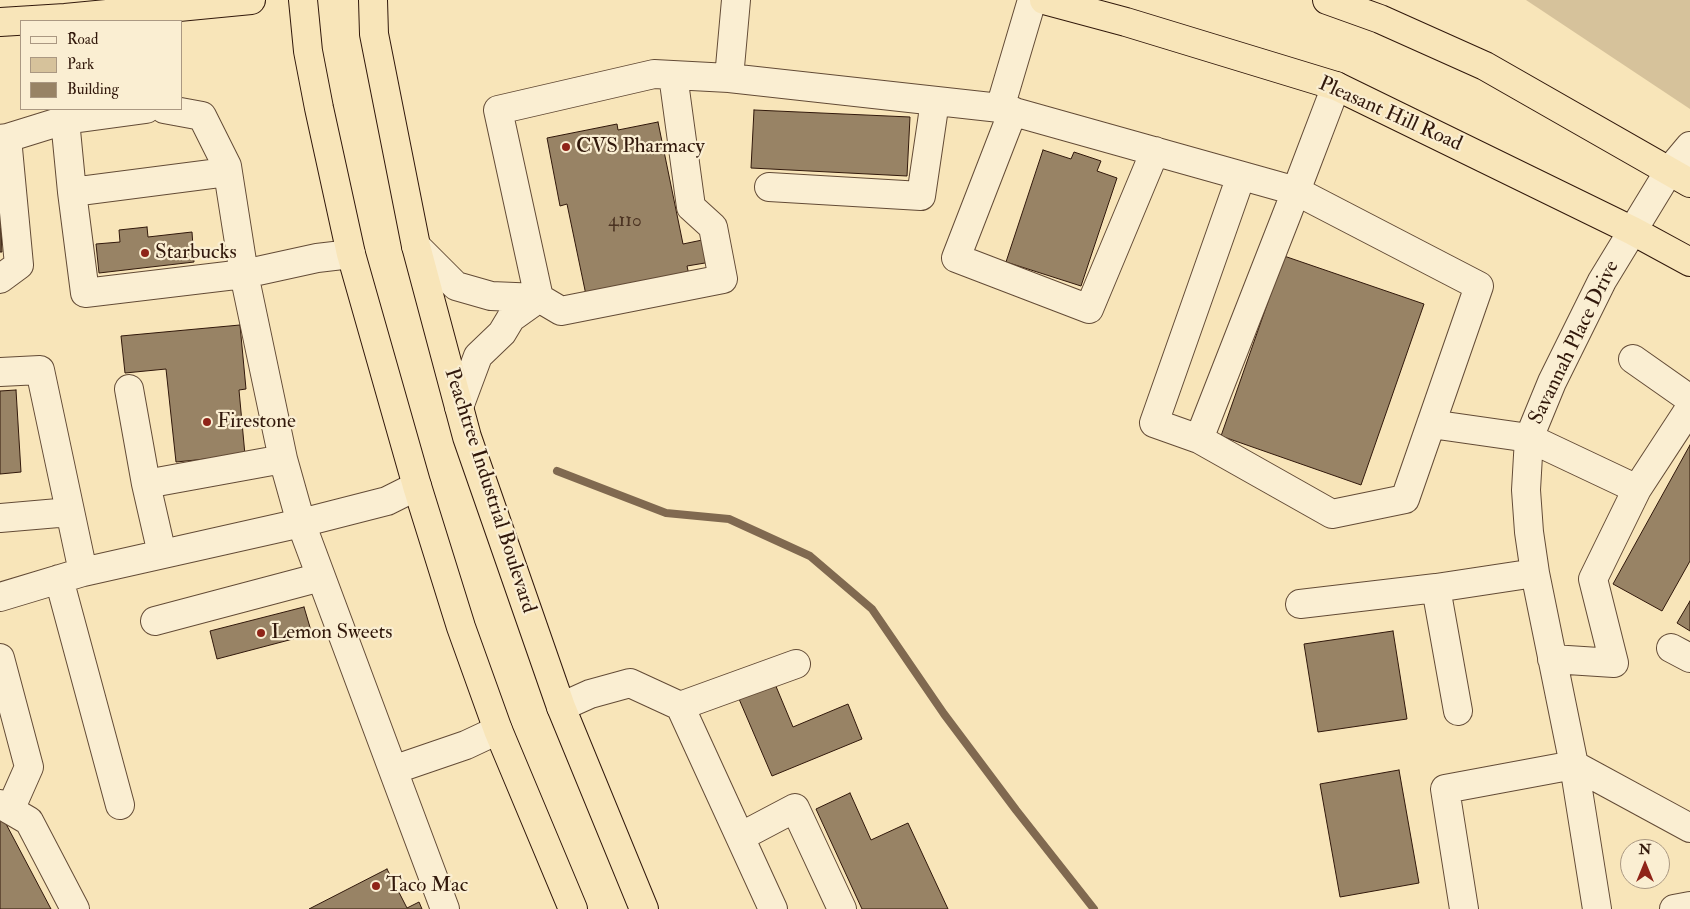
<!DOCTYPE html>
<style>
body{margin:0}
#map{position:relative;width:1690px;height:909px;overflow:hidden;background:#f8e5b9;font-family:"IM FELL Double Pica",serif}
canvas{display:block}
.legend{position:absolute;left:20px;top:20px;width:162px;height:90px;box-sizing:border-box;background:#faeed2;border:1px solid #aa9882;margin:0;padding:6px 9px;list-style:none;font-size:15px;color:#31180b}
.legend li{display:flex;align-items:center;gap:10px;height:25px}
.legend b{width:25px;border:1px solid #aa9882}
.north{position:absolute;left:1620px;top:839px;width:50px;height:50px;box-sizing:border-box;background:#faeed2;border:1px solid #aa9882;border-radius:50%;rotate:0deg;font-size:14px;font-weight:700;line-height:20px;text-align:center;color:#31180b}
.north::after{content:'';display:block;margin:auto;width:18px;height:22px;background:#8f2418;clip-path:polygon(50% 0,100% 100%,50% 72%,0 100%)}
</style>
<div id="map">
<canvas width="1690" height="909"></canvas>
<ul class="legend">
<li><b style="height:6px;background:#faeed2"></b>Road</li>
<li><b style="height:14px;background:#d6c29b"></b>Park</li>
<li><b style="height:14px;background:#988365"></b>Building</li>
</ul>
<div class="north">N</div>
</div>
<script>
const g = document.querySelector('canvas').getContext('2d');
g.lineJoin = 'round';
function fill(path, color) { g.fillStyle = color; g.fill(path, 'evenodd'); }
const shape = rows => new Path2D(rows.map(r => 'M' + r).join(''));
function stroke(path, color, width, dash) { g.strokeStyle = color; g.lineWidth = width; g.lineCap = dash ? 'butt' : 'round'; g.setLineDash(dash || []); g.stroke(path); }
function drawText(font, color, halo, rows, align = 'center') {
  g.font = font + ' "IM FELL Double Pica",serif'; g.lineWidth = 4.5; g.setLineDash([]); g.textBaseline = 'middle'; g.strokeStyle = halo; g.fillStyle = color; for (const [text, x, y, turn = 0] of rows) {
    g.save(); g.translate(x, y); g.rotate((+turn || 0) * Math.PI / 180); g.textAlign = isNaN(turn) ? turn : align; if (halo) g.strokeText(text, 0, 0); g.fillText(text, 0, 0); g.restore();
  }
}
fill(shape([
 [1526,0,1690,0,1690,109]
]), '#d6c29b');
stroke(shape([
 [557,471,666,513,729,519,810,556,872,609,944,714,1016,810,1094,909]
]), '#806950', 8);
const building = shape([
 [754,110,910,117,907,176,751,168,754,110],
 [658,122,683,244,707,239,711,262,687,266,689,275,586,295,567,204,560,206,547,138,617,124,618,130,658,122],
 [1043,150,1071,159,1074,152,1101,161,1097,171,1117,178,1081,286,1006,262,1043,150],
 [0,178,4,228,1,228,2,252,0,252,0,178],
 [147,227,148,237,192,232,194,262,99,273,96,244,120,242,119,230,147,227],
 [1284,256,1424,304,1361,485,1221,436,1284,256],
 [240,325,246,389,239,390,245,455,176,462,166,369,125,373,121,336,240,325],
 [16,390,21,472,0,474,0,391,16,390],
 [1690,445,1690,561,1662,611,1613,584,1690,445],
 [1690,601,1690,631,1677,623,1690,601],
 [304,607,312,634,217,659,210,631,304,607],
 [1393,631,1407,719,1318,732,1304,644,1393,631],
 [775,684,793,727,848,704,862,739,772,776,739,699,775,684],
 [1399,770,1419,883,1340,897,1320,784,1399,770],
 [850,793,871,840,908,823,948,909,862,909,816,809,850,793],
 [0,820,5,822,51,909,0,909,0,820],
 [387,869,407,908,419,902,422,909,309,909,387,869]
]);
fill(building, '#988365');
stroke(building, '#31180b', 1);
const minor = shape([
 [729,78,1000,108,1296,191,1479,286,1405,499,1332,514,1199,439,1296,191,1336,86],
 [1000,108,1032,0],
 [146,109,65,120,72,192,85,293,244,274,227,166,202,116,164,109],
 [1013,111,956,258,1089,309,1155,151],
 [0,139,7,138,65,120,65,109],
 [769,187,921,196,935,101],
 [72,192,227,172],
 [416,246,456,286,491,296,539,298,561,311,723,279,713,227,691,207,673,75],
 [0,279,19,265,7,138],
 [539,298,498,110,654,74,729,78,736,0],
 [1633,359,1690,399],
 [0,372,40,370,83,572],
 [129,389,146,484],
 [459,407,478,356,502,333,511,318,539,298],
 [1431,424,1529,438,1637,489,1690,408],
 [1199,439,1154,423,1241,176],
 [283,459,301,523,393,770,466,745,498,730],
 [0,518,70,512],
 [162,554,146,484,283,459,244,274,317,258,351,254],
 [59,579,120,805],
 [1436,588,1458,711],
 [0,597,83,572,301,523,387,501,417,486],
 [1300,604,1436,588,1535,573],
 [155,621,321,577],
 [1671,648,1690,658],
 [0,658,29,767,10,810],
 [1552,659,1614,663,1593,579,1637,489],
 [680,706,796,664],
 [561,707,590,694,630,683,680,706,773,909],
 [393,770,445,909],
 [0,804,29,821,75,909],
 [740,837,795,808,842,909],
 [1464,909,1445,789,1574,765,1690,828],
 [1597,909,1574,765,1535,573,1529,532,1526,490,1529,438,1552,382,1602,281,1669,171,1690,146],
 [1674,909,1690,906]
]);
const highway = shape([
 [303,0,308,51,319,108,351,254,417,486,461,627,498,730,573,909],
 [373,0,374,34,416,246,467,437,561,707,644,909],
 [1044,0,1126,22,1336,86,1633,231,1690,262],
 [1327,0,1380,19,1485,66,1690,183],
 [0,22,65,18,251,0]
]);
stroke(minor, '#634b36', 30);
stroke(highway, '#31180b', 30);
stroke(minor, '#faeed2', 28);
stroke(highway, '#f8e5b9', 28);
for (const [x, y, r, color] of [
 [566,147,5,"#8f2418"],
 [145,253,5,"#8f2418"],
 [207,422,5,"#8f2418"],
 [261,633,5,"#8f2418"],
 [376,886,5,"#8f2418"]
]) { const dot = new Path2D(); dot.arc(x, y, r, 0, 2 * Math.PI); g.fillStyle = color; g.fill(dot); stroke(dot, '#faeed2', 2); }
drawText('19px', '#4b3322', null, [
 ["4110",625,222]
]);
drawText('21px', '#31180b', '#faeed2', [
 ["Pleasant Hill Road",1390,115,24],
 ["Savannah Place Drive",1575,343,-64],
 ["Peachtree Industrial Boulevard",489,491,72]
]);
drawText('21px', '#31180b', '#faeed2', [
 ["CVS Pharmacy",576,147],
 ["Starbucks",155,253],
 ["Firestone",217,422],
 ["Lemon Sweets",271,633],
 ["Taco Mac",386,886]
], 'left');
</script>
